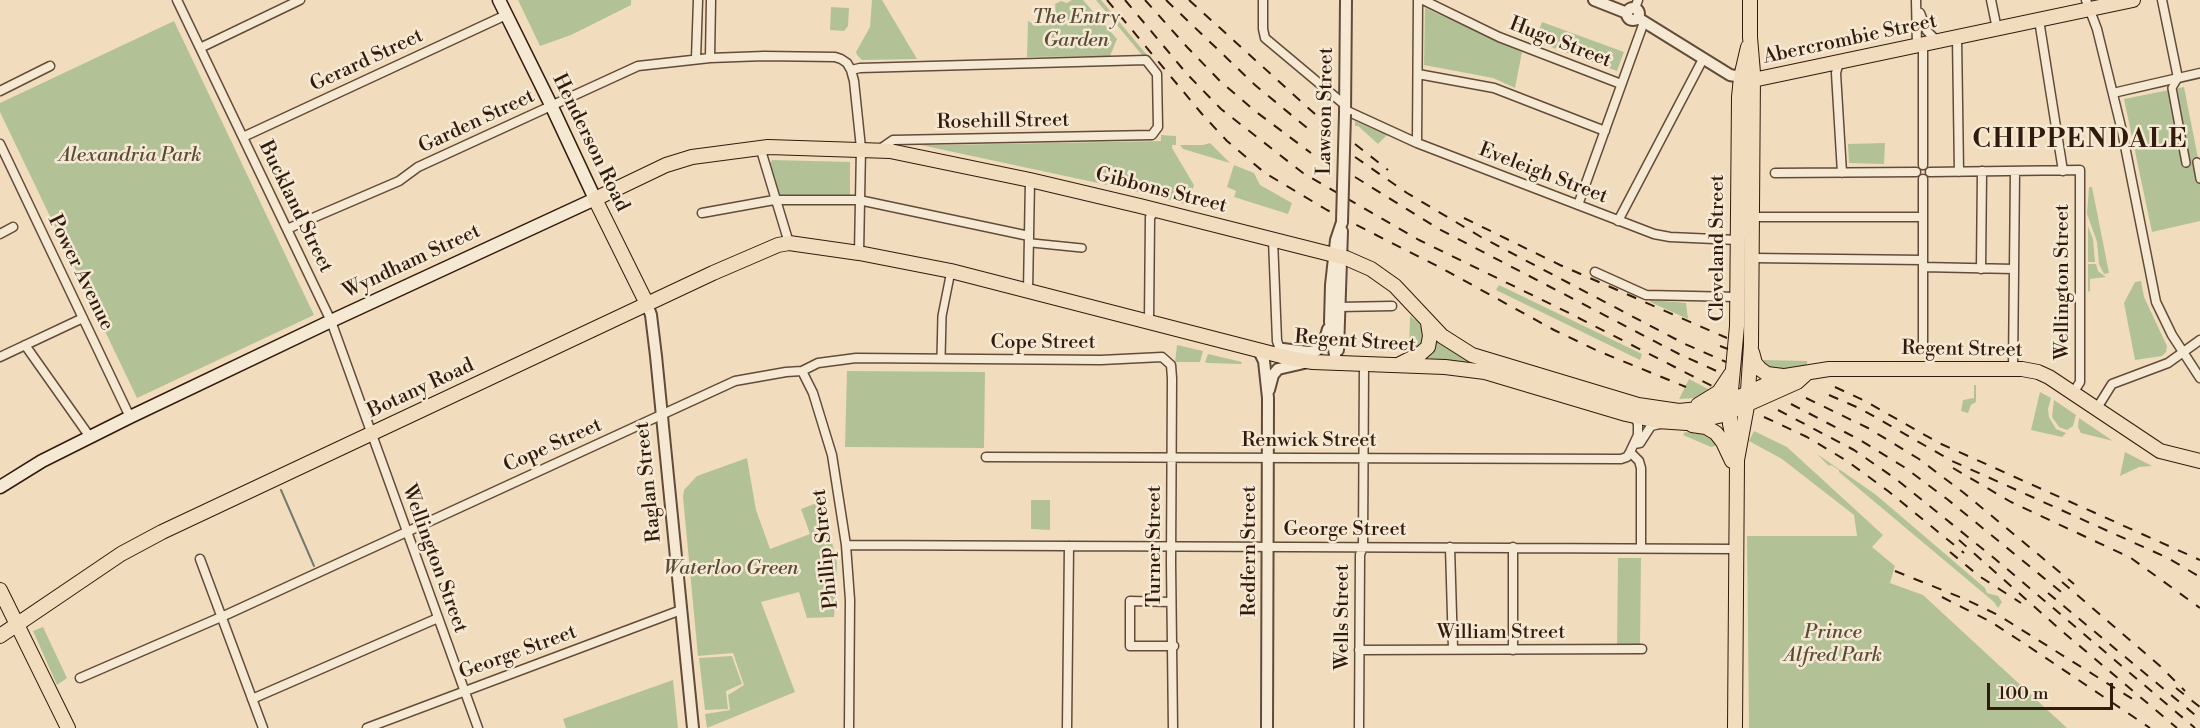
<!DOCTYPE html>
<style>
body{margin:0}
#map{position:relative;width:2200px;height:728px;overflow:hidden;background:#f1ddbd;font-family:"Libre Bodoni",serif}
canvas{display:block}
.scale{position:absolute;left:1987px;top:683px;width:126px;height:27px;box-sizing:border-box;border:3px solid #321a0d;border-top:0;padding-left:8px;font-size:18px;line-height:21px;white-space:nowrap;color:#321a0d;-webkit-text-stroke:4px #f6e9d4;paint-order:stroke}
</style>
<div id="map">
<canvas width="2200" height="728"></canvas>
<div class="scale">100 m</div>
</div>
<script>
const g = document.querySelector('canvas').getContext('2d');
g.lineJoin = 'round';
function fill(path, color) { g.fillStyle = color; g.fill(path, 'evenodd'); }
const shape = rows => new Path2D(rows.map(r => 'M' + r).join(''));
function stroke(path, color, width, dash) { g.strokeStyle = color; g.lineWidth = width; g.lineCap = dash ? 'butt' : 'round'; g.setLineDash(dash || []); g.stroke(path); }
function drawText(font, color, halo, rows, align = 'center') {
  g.font = font + ' "Libre Bodoni",serif'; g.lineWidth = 5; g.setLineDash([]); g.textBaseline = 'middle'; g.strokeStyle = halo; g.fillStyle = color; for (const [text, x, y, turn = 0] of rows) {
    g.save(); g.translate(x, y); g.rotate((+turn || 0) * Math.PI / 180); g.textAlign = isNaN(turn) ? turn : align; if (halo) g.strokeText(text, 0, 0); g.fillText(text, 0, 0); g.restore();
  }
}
fill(shape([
 [518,0,631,0,631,5,571,35,540,46],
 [872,0,882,0,917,59,862,60,857,55,856,52,870,27],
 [1072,0,1083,0,1117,39,1110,56,1027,57,1028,21,1037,26,1051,23,1056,16,1055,4,1061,1,1067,3],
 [1096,0,1101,0,1147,55,1142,55],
 [831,7,849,8,848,26,844,31,830,30],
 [1425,8,1522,52,1515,88,1493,78,1424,65],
 [174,21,314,315,137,398,0,112,0,103],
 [1542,22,1624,52,1617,71,1535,41],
 [2184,87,2198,158,2200,158,2200,221,2152,232,2124,99],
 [1355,121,1387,135,1378,144,1358,126,1355,126],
 [1161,135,1176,136,1176,145,1172,145,1172,148,1194,185,1188,205,1154,195,916,144,940,145,1161,141],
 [1210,143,1230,163,1183,149,1180,145,1203,145],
 [1885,143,1884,164,1849,163,1848,144],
 [772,160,850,162,850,197,781,199,777,195,770,163],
 [1234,165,1254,173,1260,185,1292,203,1288,214,1234,197,1236,191,1227,187],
 [2089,187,2092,187,2109,273,2104,274,2099,264,2097,242,2087,214],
 [2088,226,2093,239,2095,262,2088,262],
 [2088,264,2096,264,2098,271,2106,277,2090,279,2090,291,2088,292],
 [2141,281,2144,297,2167,346,2166,352,2162,356,2135,360,2124,303,2135,282],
 [1499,285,1642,354,1640,360,1496,290],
 [1651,300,1686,303,1688,319,1650,302],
 [1410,316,1419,323,1425,336,1423,345,1409,353],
 [1436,337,1469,358,1469,362,1416,359],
 [1177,345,1203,351,1200,362,1175,362],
 [1208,354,1242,362,1241,364,1207,363,1205,362],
 [1764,360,1807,361,1807,365,1784,371,1763,367],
 [847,371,985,372,984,448,845,447],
 [1689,379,1710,390,1694,398,1679,399],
 [1974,385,1976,385,1976,402,1971,405,1968,413,1961,411,1963,400,1974,398],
 [2040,392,2051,398,2048,409,2049,417,2056,429,2066,433,2062,437,2031,430],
 [2054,400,2076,415,2073,426,2067,430,2059,427,2052,417],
 [2079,418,2113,441,2081,433,2078,427],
 [1754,431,1787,447,1883,535,1872,547,1895,566,1890,583,1923,595,2067,728,1749,728,1747,536,1857,536,1854,515,1782,459,1749,441],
 [1685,432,1707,435,1715,441,1715,446,1711,447,1683,435],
 [2125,452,2152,466,2139,467,2120,476],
 [1817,454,1875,494,1985,588,1987,593,1998,596,2002,602,1998,608,1994,602,1839,472,1839,470,1831,465,1829,466],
 [747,458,756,510,770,549,810,534,801,509,822,501,837,563,834,617,807,618,799,592,761,602,795,692,707,728,705,714,730,710,728,695,744,685,733,653,698,656,683,497,684,490,697,476],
 [1031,500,1050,500,1050,530,1031,529],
 [1618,558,1641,558,1640,645,1617,646],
 [43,627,67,678,57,685,33,631],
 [732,656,742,684,726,691,728,709,705,710,699,658],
 [673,680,678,728,566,728,563,719]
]), '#b3c296');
stroke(shape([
 [281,490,314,566]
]), '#717b6e', 2);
const pedestrian = shape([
 [2178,78,2172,88,2186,163],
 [2197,162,2200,179],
 [1032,243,1082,248],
 [941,358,942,316,951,271]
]);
const minor = shape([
 [177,0,331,321,478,728],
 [1263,0,1263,29,1265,38,1345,105],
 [1423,0,1499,37,1621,84],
 [1916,0,1917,46],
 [1991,0,1997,29],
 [2086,0,2097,29,2122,131,2156,302,2172,335,2200,378],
 [2162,0,2178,78],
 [1635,8,1638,0],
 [1920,13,1927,31,1937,41],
 [2039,20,2063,171],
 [1957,37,1959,172],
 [1923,45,1923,165],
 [200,48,300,0],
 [710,58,711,0],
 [696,59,698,0],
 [1839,62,1836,73,1842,173],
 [851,70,860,68,1146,60,1157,74,1158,127,1152,135,893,140,880,149],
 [1418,74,1494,88,1605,131],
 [0,91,50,66],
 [2113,93,2200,73],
 [1345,110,1417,143,1654,234,1670,237,1737,240],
 [243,137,506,15],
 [1417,143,1418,0],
 [0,144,130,417],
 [760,147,789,243],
 [1930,172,2080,170,2080,382,2073,393],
 [1775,173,1916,172],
 [1923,179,1923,347],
 [1578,205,1644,22],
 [702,213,774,200,859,200,1029,236],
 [1752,217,1923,217],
 [1618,221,1703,59],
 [287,229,399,181,418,167,638,66,710,58,764,56,835,57,841,59,847,63,851,70,854,81,861,148,859,253],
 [0,234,13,227],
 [1273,239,1277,341,1280,349],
 [1752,258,1923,260],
 [1923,267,2014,269],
 [1981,269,1982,171],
 [1595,272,1646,295,1737,297],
 [1028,291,1030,180],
 [1339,307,1392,306],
 [1149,321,1150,217,1157,210],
 [25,345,90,437],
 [0,357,83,318],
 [2013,369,2015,171],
 [802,371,813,393,832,455,846,545,850,600,849,728],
 [2097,408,2112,384,2168,363,2200,340],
 [1634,444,1640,443,1651,426,1660,424],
 [1630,452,1639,461,1641,468,1641,547],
 [986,457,1621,459,1627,457,1630,452,1638,435,1638,424,1635,417],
 [846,545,1736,549],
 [1450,547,1453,649],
 [200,559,263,728],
 [1171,602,1130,601,1130,646,1174,646],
 [1359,650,1642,649],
 [1513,650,1513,547],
 [80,678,228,614,735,381,786,372,802,371,818,363,856,358,1101,360,1162,357,1171,365,1172,378,1171,563,1173,728],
 [252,699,438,618],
 [367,728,681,610],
 [1067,728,1069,546],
 [1359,728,1360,555,1363,546,1364,363]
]);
const tertiary = shape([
 [1594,0,1627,13],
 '1627 14a6 6 0 1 1 12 0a6 6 0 1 1-12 0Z',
 [1638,18,1730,75,1741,77],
 [1345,114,1346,0],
 [647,304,651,315,656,356,693,728],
 [1338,350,1342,231],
 [1259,351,1264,361,1268,398,1267,728],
 [1270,354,1283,349,1308,352,1316,351,1324,343,1328,329],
 [1336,362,1330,322,1331,285,1336,240,1342,222],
 [1269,390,1273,375,1278,369,1304,363]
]);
const secondary = shape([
 [0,487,42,461,130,417,331,321,595,199,551,105,499,0]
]);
const primary = shape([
 [1753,80,2133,0],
 [647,304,595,199,666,165,692,157,768,147,890,151,1030,180,1140,206,1346,258,1371,269,1395,286,1442,336,1472,355,1638,405,1679,411,1709,408,1730,401,1785,376,1829,369,2022,369,2038,372,2049,377,2160,451,2200,461],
 [1752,352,1755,363,1760,369,1767,374,1783,376],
 [1400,364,1420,354,1428,347,1430,336,1428,323],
 [1698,405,1719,392,1731,374],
 [1692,425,1706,427,1716,433,1723,442,1732,461],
 [1735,449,1730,424,1730,401,1737,326,1739,97,1741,77,1748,47],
 [0,590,68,728],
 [0,636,121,554,162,532,713,273,778,245,789,243,859,253,951,271,1289,358,1313,362,1445,367,1485,372,1626,414,1657,421,1687,423,1723,415,1797,382,1807,373],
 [1735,728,1737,460,1747,406,1751,345,1753,73,1750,37,1750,0]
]);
stroke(pedestrian, '#624b39', 10);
stroke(minor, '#624b39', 11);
stroke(tertiary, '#624b39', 14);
stroke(secondary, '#321a0d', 15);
stroke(primary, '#321a0d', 16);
stroke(pedestrian, '#f6e9d4', 7);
stroke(minor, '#f6e9d4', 8);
stroke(tertiary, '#f6e9d4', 10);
stroke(secondary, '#f6e9d4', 12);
stroke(primary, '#f1ddbd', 14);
stroke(shape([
 [1107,0,1202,114,1227,141,1265,173,1327,210,1445,270,1554,330,1598,351,1686,387],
 [1125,0,1187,74,1221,109,1303,173,1419,240,1569,313,1714,387],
 [1145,0,1187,47,1220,81,1255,111,1311,153],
 [1166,0,1255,85,1312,132],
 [1189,0,1316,115],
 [1355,144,1388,170],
 [1355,157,1407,193,1481,237,1685,344,1726,362],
 [1355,177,1439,229,1679,354,1721,373],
 [1464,218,1560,265,1727,338],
 [1720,346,1728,349],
 [1835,387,1865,401,1939,443,2200,560],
 [1829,395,1861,409,1952,461,2168,558,2200,577],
 [1806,398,1868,428,1919,459,1964,493,2074,584],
 [1791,404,1860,440,1904,467,1947,499,2066,596],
 [1778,410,1854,450,1896,479,1994,558,2195,728],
 [1764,417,1807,437,1847,461,1888,491,1964,553],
 [1953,468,2011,502,2131,558,2200,608],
 [1959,540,2063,632,2177,728],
 [1950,552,1979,576,2021,603],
 [1895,571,1967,600,1998,615,2134,700],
 [2062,582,2160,666,2185,691],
 [2048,593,2200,719],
 [1942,597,1991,622,2022,642,2150,728],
 [2176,688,2200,707]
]), '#321a0d', 2, [10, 10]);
const tertiaryBridge = shape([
 [1342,222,1345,114]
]);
stroke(tertiaryBridge, '#624b39', 14, []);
stroke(tertiaryBridge, '#f6e9d4', 10);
drawText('italic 20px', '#594c36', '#f6e9d4', [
 ["The Entry",1076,18],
 ["Garden",1076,41],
 ["Alexandria Park",130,156],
 ["Waterloo Green",731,569],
 ["Prince",1833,633],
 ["Alfred Park",1833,656]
]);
drawText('20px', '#321a0d', '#f6e9d4', [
 ["Abercrombie Street",1850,40,-12],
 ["Hugo Street",1560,43,21],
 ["Gerard Street",367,61,-25],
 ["Lawson Street",1326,111,-89],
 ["Garden Street",477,122,-25],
 ["Rosehill Street",1003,122,-1],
 ["Henderson Road",590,143,64],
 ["Eveleigh Street",1543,174,21],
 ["Gibbons Street",1161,191,14],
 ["Buckland Street",295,207,64],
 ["Cleveland Street",1718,248,-90],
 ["Wyndham Street",412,262,-25],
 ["Power Avenue",80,273,64],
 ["Wellington Street",2063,282,-90],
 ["Regent Street",1355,342,4],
 ["Cope Street",1043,343],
 ["Regent Street",1962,350,1],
 ["Botany Road",421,389,-25],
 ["Renwick Street",1309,441],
 ["Cope Street",553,446,-24],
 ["Raglan Street",649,482,-96],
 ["George Street",1345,530],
 ["Turner Street",1155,546,-90],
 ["Phillip Street",826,549,-96],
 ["Redfern Street",1250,551,-90],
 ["Wellington Street",434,559,70],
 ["Wells Street",1343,617,-90],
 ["William Street",1501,633],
 ["George Street",518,653,-20]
]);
g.letterSpacing = '1.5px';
drawText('bold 26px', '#321a0d', '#f6e9d4', [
 ["CHIPPENDALE",2080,141]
]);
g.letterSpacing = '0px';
</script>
